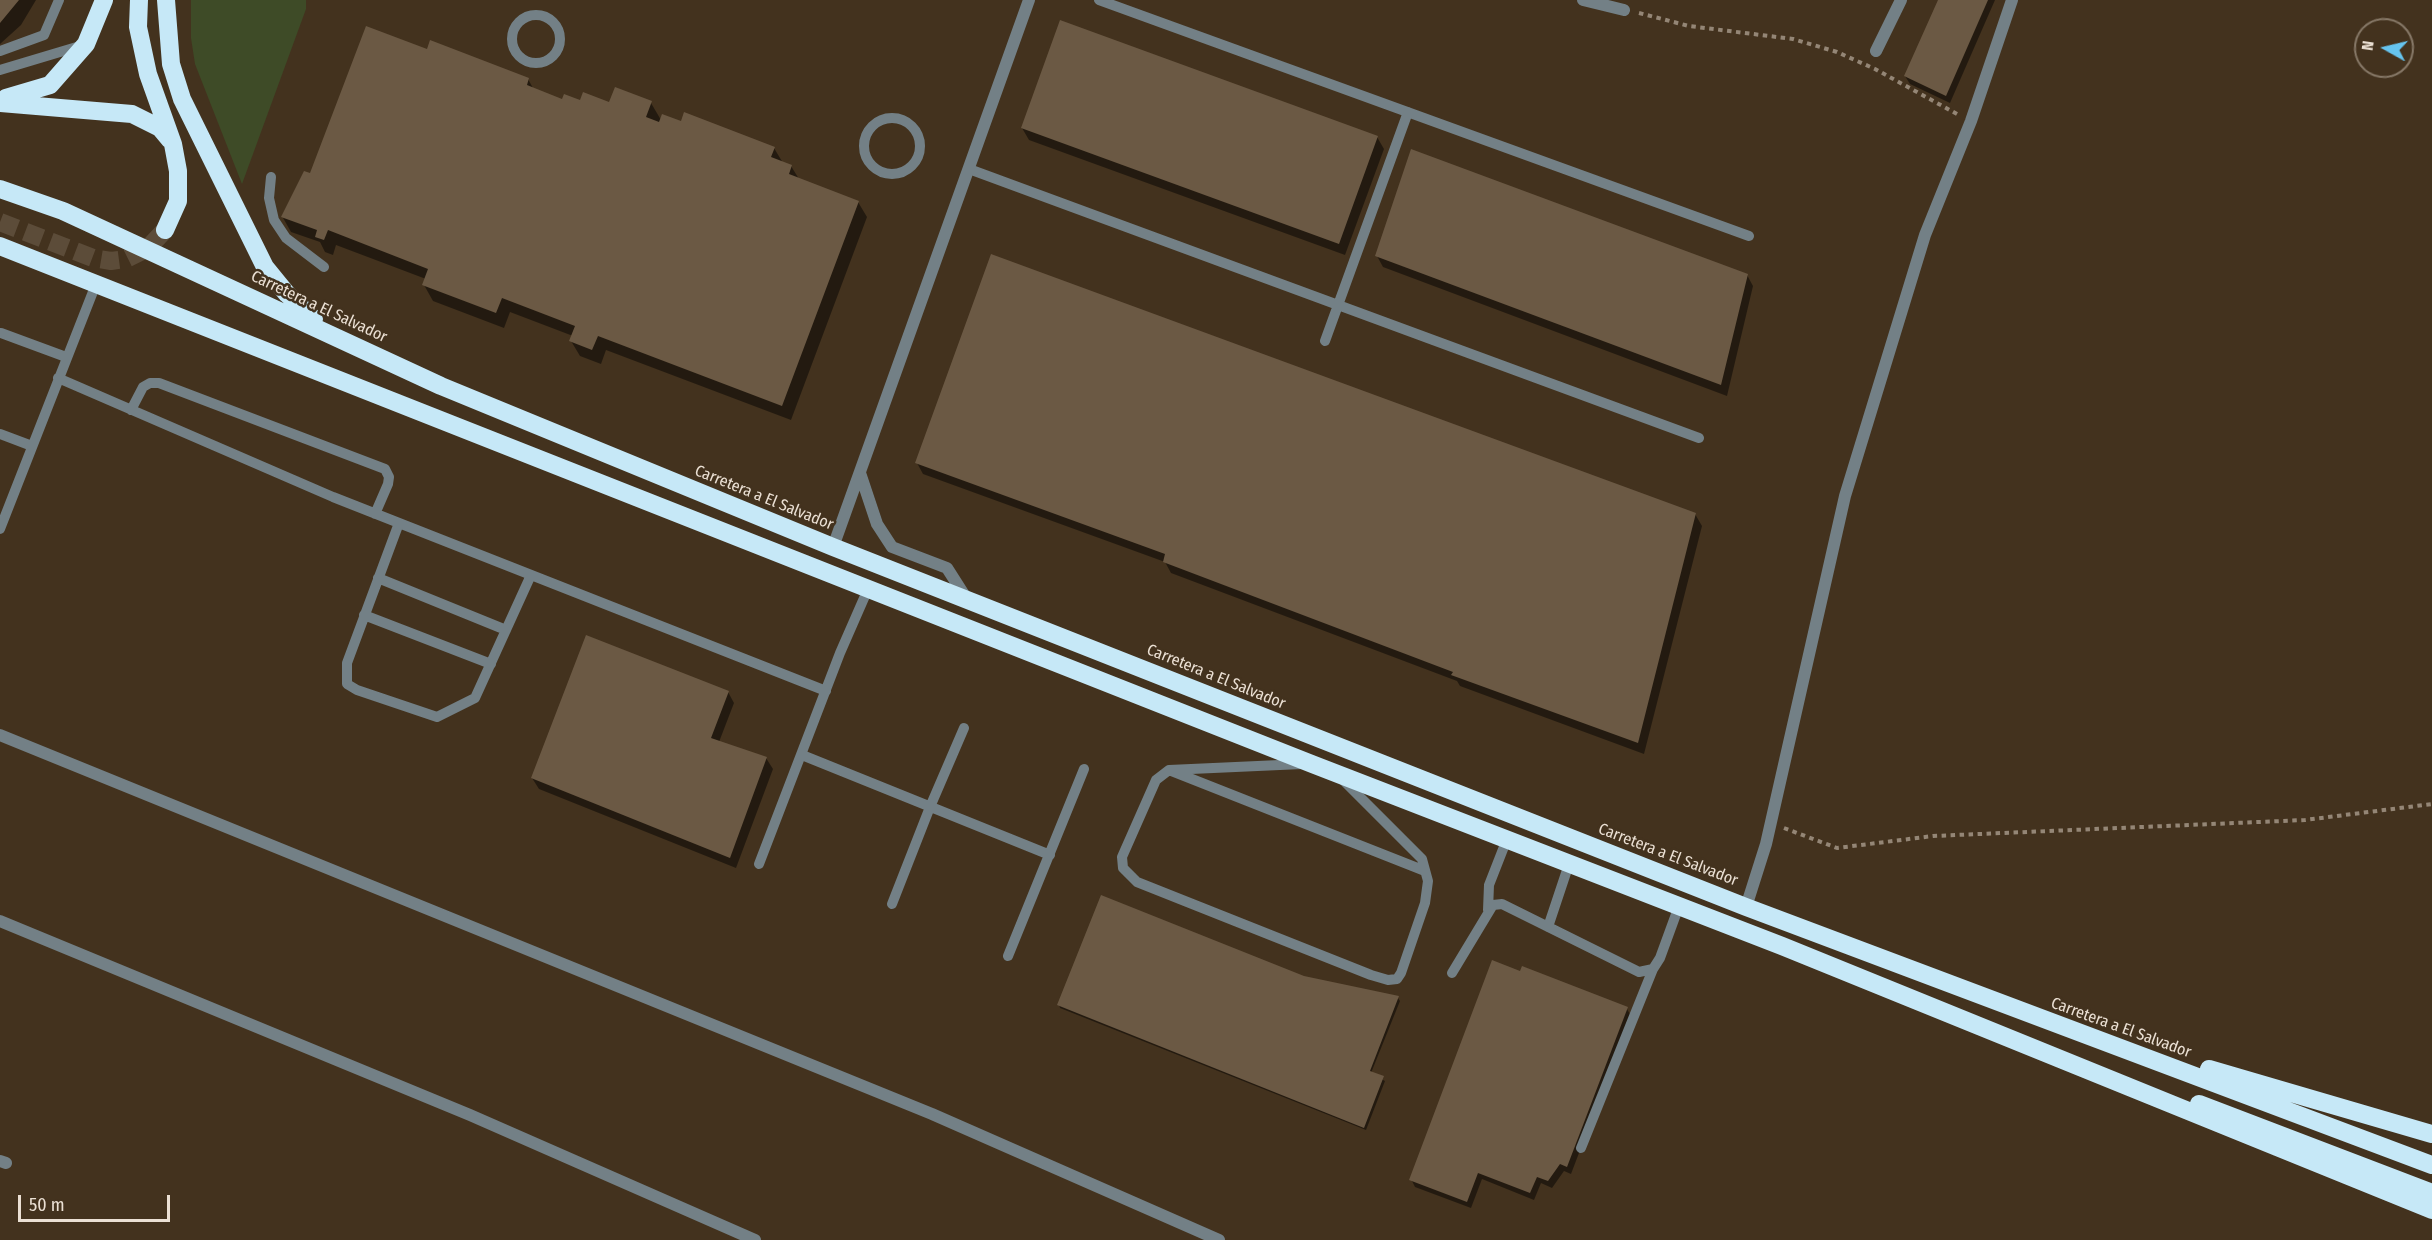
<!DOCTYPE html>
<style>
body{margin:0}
#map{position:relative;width:2432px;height:1240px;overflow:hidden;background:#43321e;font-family:"Fira Sans Condensed",sans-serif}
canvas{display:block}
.north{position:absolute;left:2354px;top:18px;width:60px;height:60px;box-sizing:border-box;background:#43321e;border:2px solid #867867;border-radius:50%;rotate:278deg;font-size:16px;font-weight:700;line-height:24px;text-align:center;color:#ebe0d4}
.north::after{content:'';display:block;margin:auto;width:21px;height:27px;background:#66c4ef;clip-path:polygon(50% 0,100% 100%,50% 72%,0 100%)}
.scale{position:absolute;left:18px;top:1195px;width:152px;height:27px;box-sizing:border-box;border:3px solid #ebe0d4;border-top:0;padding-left:8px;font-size:18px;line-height:21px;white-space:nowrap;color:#ebe0d4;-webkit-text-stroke:4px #43321e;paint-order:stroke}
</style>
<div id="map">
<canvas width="2432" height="1240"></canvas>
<div class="north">N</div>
<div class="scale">50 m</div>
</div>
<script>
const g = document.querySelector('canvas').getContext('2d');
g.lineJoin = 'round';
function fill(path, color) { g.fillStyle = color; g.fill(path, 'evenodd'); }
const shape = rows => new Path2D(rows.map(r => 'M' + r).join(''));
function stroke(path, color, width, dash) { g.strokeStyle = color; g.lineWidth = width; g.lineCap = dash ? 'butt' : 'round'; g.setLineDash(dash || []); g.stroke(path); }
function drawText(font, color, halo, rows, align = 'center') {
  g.font = font + ' "Fira Sans Condensed",sans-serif'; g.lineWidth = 5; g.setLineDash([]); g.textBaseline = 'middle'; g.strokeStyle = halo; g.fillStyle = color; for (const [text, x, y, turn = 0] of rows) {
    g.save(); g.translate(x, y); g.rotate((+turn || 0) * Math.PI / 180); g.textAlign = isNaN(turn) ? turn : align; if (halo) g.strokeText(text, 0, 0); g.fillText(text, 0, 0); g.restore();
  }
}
fill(shape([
 [191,0,306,0,306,9,242,184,195,64,191,38]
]), '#3e4b27');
fill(shape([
 [0,0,36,0,21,25,0,44],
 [1940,0,1995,0,1950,103,1910,84,1905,76],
 [428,51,528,79,534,90,563,101,610,104,651,103,661,120,682,123,774,148,783,163,791,166,799,179,858,202,867,217,791,420,606,350,601,364,580,356,571,341,573,336,510,312,504,328,433,301,424,285,426,279,336,245,333,255,325,252,320,242,291,232,282,216,310,175],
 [1022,128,1377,137,1384,149,1345,255,1029,140],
 [1377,256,1747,275,1753,286,1727,396,1383,267],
 [917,463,1695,514,1702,526,1644,754,1460,686,1457,681,1171,573,1165,562,923,474],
 [728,692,734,703,719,742,766,758,773,769,736,868,539,789,532,778],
 [1303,977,1398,998,1400,1001,1371,1073,1385,1081,1366,1130,1060,1008,1059,1004],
 [1627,1009,1631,1016,1571,1174,1564,1171,1552,1188,1541,1183,1534,1200,1482,1179,1471,1208,1415,1187,1411,1179]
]), '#0007');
fill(shape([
 [0,0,19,0,0,23],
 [1938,0,1988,0,1946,96,1904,76],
 [1060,20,1378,136,1339,244,1021,128],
 [366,26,427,49,430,40,529,78,527,85,562,99,564,94,580,100,583,92,609,102,615,87,652,101,646,117,659,122,662,114,681,121,684,112,775,147,771,157,792,165,789,174,859,201,782,406,598,336,592,350,569,341,575,326,502,298,496,313,422,285,428,269,328,230,324,240,315,237,317,230,281,217,304,171,310,173],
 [1411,149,1748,274,1721,385,1375,256],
 [991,254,1696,513,1638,743,1451,675,1453,672,1163,562,1165,554,915,463],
 [586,635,729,691,711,738,767,757,730,858,531,778],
 [1101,895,1304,976,1399,996,1370,1071,1384,1076,1364,1128,1057,1005],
 [1492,960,1520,971,1522,966,1628,1007,1567,1167,1560,1164,1548,1181,1537,1177,1530,1193,1478,1173,1467,1202,1409,1180]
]), '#6b5944');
stroke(shape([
 [0,222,93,258,111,261,126,259,148,248,165,230]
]), '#5c4c39', 18, [18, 9]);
stroke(shape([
 [1639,13,1689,26,1793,39,1837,52,1875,69,1957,114],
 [1784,828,1837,848,1933,836,2305,820,2432,804]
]), '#948676', 4, [4.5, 4.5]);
stroke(shape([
 [1099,0,1749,236],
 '512 39a24 24 0 1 1 48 0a24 24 0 1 1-48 0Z',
 [0,51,44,35,59,0],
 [0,70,80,46],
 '864 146a28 28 0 1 1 56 0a28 28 0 1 1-56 0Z',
 [969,169,1699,438],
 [271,177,269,198,274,220,286,238,324,267],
 [1,333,66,357],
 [1325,341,1408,112],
 [58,378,333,497,826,691],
 [131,410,143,387,150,383,159,383,385,469,389,477,388,484,375,514],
 [0,434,32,446],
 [399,523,347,663,347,684,357,690,437,717,475,698,531,575],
 [0,529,96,284],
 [378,578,506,630],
 [364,615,491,664],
 [802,755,1050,855],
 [1302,764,1169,770,1156,780,1122,857,1123,868,1137,882,1371,975,1388,980,1397,979,1401,973,1425,903,1428,881,1422,859,1342,779],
 [1169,770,1425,871],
 [759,864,840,653,868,589],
 [892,904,930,807,964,728],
 [1488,910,1489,885,1507,839],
 [1548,927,1569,864],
 [1008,956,1084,769],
 [1452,973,1493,905,1502,904,1639,972,1653,969,1660,958,1679,906],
 [1581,1148,1653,969]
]), '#738086', 10);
stroke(shape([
 [1583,0,1624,10],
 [1876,51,1901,0],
 [860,473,877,524,892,547,947,568,968,601],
 [833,547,1029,0],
 [0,735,932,1114,1219,1240],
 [1746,907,1766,844,1845,496,1925,235,1971,121,2012,0],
 [0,921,470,1115,755,1240],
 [0,1161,6,1163]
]), '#738086', 12);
stroke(shape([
 [139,0,138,27,148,74,173,144,178,171,178,201,165,230],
 [166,0,171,64,182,99,265,267,287,294,314,319],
 [6,98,50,85,86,44,104,0],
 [0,103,132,114,160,128,170,140],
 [0,189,63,211,441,386,833,547,1746,907,2432,1165],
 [0,246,1312,764,1782,946,2432,1210],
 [2209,1069,2432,1134],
 [2199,1104,2432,1193]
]), '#c6e8f7', 18);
drawText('16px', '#ebe0d4', '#43321e', [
 ["Carretera a El Salvador",319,307,25],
 ["Carretera a El Salvador",764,498,22],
 ["Carretera a El Salvador",1216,677,22],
 ["Carretera a El Salvador",1668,855,21],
 ["Carretera a El Salvador",2121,1028,20]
]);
</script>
